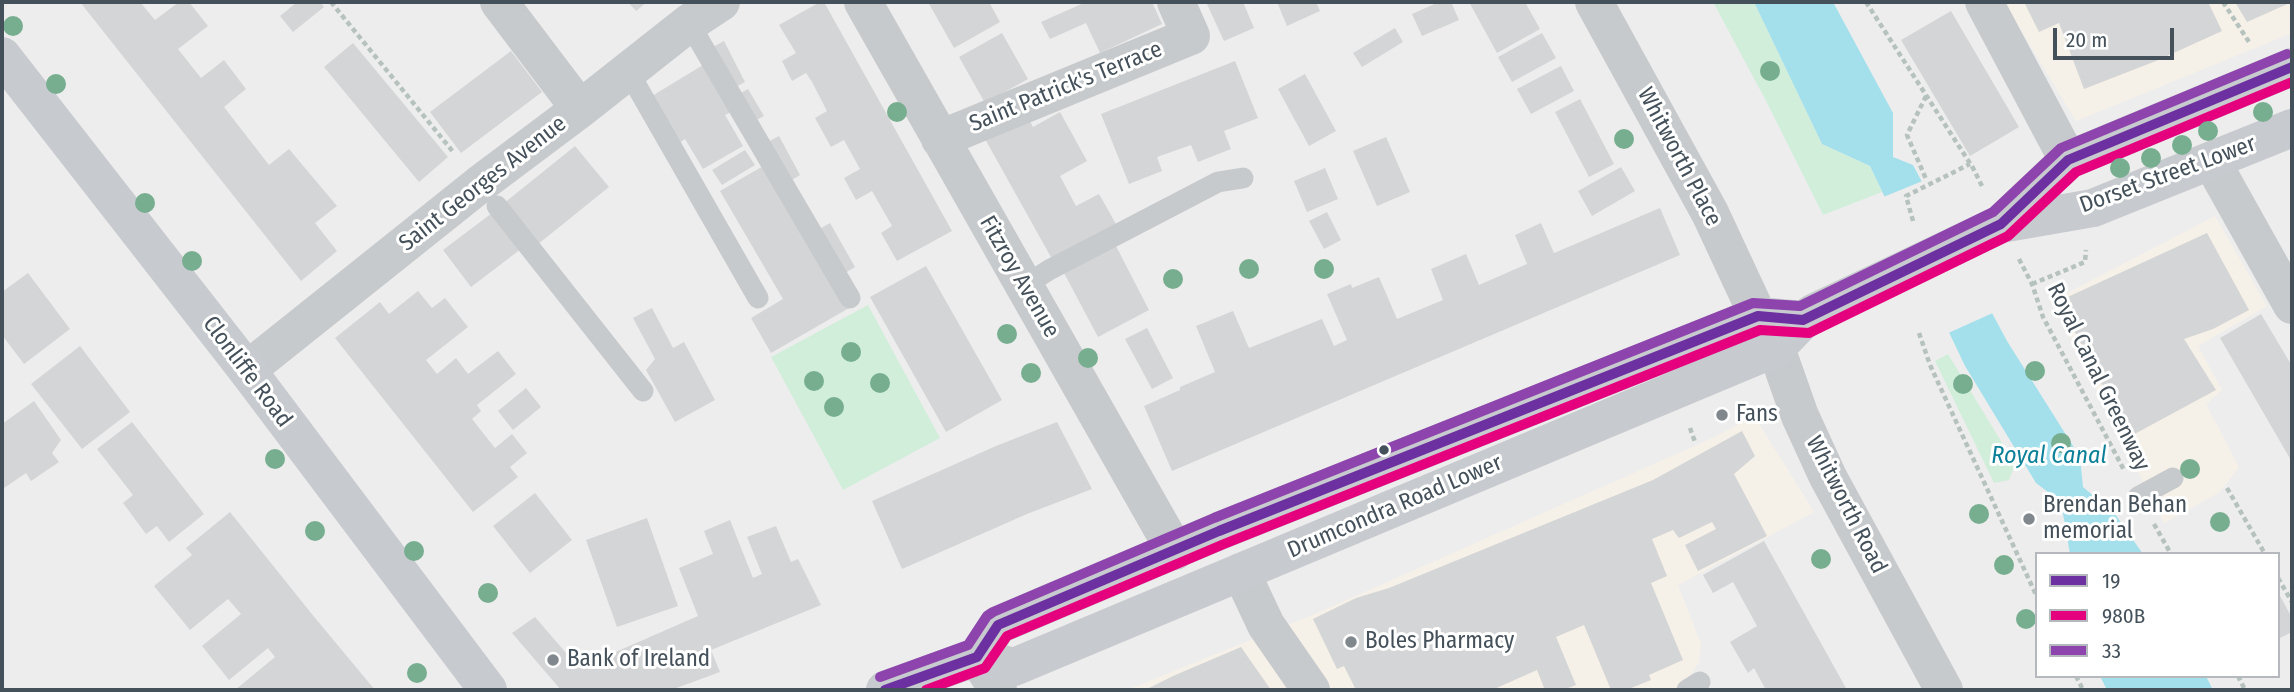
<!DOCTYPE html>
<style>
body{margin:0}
#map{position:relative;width:2294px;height:692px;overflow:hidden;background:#eeeded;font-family:"Fira Sans Condensed",sans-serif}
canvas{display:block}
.frame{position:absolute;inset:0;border:4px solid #45515a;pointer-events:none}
.legend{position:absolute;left:2035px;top:552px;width:245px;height:126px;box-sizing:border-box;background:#fff;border:2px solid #b5b9bd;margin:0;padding:9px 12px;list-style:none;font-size:21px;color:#45515a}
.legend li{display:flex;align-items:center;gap:14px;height:35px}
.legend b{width:35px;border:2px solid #b5b9bd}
.scale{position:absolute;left:2053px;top:28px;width:121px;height:32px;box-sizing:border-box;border:4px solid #45515a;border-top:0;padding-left:9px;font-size:21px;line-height:24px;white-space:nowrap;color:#45515a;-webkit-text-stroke:5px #fff;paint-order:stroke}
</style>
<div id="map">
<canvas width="2294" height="692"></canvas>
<div class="frame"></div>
<ul class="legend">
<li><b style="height:9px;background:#6c30a1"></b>19</li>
<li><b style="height:9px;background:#e5007d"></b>980B</li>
<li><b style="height:9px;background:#8e44ad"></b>33</li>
</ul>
<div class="scale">20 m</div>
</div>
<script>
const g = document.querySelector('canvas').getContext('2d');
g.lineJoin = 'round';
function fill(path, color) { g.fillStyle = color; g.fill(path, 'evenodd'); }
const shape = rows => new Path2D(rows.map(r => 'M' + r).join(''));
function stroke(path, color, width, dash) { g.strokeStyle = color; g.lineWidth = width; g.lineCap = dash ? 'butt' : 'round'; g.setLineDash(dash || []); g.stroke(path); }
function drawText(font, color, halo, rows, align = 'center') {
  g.font = font + ' "Fira Sans Condensed",sans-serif'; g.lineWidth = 6; g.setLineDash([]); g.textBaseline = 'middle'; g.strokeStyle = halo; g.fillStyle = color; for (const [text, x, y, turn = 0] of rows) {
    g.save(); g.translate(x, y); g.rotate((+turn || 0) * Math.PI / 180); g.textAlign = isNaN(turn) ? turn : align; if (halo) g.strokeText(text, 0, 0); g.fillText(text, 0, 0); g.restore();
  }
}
fill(shape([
 [2004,2,2292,2,2292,33,2076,121],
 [2215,216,2267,306,2198,346,2222,390,2206,404,2239,467,2220,492,2164,523,2052,301],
 [1754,416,1814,512,1678,585,1701,644,1699,662,1682,687,1674,690,1127,690,1315,614,1715,437]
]), '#f6f1e8');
fill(shape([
 [1713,2,1754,2,1822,144,1870,166,1882,192,1823,215,1765,99],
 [868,305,940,438,843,490,771,357],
 [1948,354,2015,464,2009,480,1994,483,1935,361]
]), '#d1eedb');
fill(shape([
 [1754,2,1833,2,1893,113,1893,157,1913,165,2007,341,2080,457,2083,487,2115,514,2143,554,2070,554,2061,502,2036,483,1965,366,1870,166,1822,144],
 [2100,676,2206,676,2213,690,2107,690]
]), '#a4e0ec');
fill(shape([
 [1925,180,1995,312,1946,334,1881,198]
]), '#eeeded');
fill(shape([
 [80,2,140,2,155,20,179,2,189,2,208,26,178,49,201,78,224,60,246,89,224,107,269,165,289,149,337,206,315,223,337,251,301,281],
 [297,2,320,2,324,7,293,32,280,16],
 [628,2,647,2,636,11],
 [820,2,824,2,952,231,897,261,881,233,892,226,872,191,856,200,844,178,860,169,844,140,831,147,815,118,827,111,812,82,806,73,792,81,782,61,796,53,779,25],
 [928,2,989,2,1000,22,954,48],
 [1086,2,1152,2,1162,24,1100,53,1086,23,1050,39,1041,22],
 [1206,2,1243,2,1254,28,1224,41],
 [1277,2,1316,2,1320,11,1287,26],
 [1439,2,1451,2,1459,20,1422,36,1412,14],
 [1469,2,1525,2,1540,29,1497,53],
 [2024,2,2208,2,2222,31,2156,61,2084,89,2059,23,2039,32],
 [2235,2,2292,2,2247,22],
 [1951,11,2019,127,1970,156,1901,40],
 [1395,28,1403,42,1362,67,1353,53],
 [1002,33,1028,79,985,103,959,57],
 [1542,33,1556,58,1512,82,1498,57],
 [724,41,745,82,732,89,711,48],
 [353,43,448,157,419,182,324,67],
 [511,51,542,92,461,153,430,112],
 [1235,61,1258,118,1224,131,1231,149,1198,162,1191,145,1157,157,1162,171,1129,184,1101,114],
 [703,65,731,112,725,115,743,146,703,169,685,139,679,143,652,96],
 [1561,66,1574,91,1531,114,1517,89],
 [1305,74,1336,131,1309,146,1278,89],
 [748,89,764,116,751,123,735,96],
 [1580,99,1614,164,1589,177,1555,112],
 [1060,112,1087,161,1060,176,1076,206,1099,194,1116,224,1052,259,985,139,1027,115,1033,127],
 [779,136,800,175,787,183,764,144],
 [1386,137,1410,192,1377,206,1353,151],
 [575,146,609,187,537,245,503,204],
 [745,150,755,165,722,185,712,170],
 [765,165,849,308,771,353,751,318,783,299,720,191],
 [1621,167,1635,191,1592,216,1578,191],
 [1325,168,1338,199,1307,212,1294,181],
 [1660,208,1680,255,1172,471,1144,406,1180,390,1180,387,1215,372,1196,326,1233,311,1249,348,1322,319,1334,346,1347,340,1327,294,1351,284,1352,288,1379,277,1397,319,1443,300,1431,269,1466,254,1479,285,1527,264,1515,235,1541,223,1554,253],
 [1327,212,1341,240,1324,249,1309,221],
 [492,213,521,249,471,287,443,250],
 [830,223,855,267,840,276,814,232],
 [2207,233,2249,310,2213,329,2184,339,2216,390,2129,437,2059,301],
 [1116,246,1149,310,1098,337,1064,273],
 [926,266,1002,400,946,432,870,297],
 [28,273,70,329,24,364,2,335,2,292],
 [418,291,432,308,445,298,468,327,426,360,437,374,456,358,468,374,498,351,516,374,477,405,481,411,472,419,495,448,512,434,527,453,510,467,518,477,473,512,335,338,380,302,389,314],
 [652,308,673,348,684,342,715,400,675,422,646,370,655,359,633,318],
 [2261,314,2292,366,2292,462,2220,338],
 [1147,328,1173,378,1152,389,1125,339],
 [80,346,130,412,82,449,31,384],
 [526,388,541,407,513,430,498,411],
 [34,401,61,440,52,453,59,462,31,481,26,473,4,488,2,484,2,424],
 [132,422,204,514,169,542,157,526,146,534,123,503,133,495,97,449],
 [1057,422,1092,489,1027,514,902,569,872,501,996,446],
 [1742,431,1755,456,1734,474,1767,536,1698,571,1685,545,1716,529,1712,522,1679,538,1673,530,1652,539,1667,576,1651,583,1683,660,1649,675,1651,680,1626,690,1611,690,1584,625,1556,637,1576,685,1563,690,1545,690,1537,670,1492,690,1356,690,1344,666,1337,669,1313,619,1356,598,1389,588,1653,480],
 [535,493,572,540,530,573,493,526],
 [230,512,311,613,375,690,235,690,275,657,268,648,229,680,202,646,241,614,228,599,190,630,154,586,192,555,186,548],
 [647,518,678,606,617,627,586,540],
 [730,520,753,578,762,574,747,537,776,526,791,562,798,559,821,605,711,650,720,672,671,690,561,690,512,633,535,617,579,668,698,616,679,568,713,554,704,531],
 [1764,541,1817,636,1847,690,1766,690,1754,668,1748,673,1730,642,1757,626,1733,582,1713,593,1703,575],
 [2278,592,2292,618,2292,632,2278,639],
 [1241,647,1271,690,1145,690,1173,676]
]), '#d4d5d6');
stroke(shape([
 [331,2,454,153],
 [1866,2,1973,168,1982,186],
 [2223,2,2249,42],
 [1926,96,1907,135,1926,179],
 [1913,221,1906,196,1970,164],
 [2019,259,2032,284,2043,317,2124,470],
 [2032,284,2085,262,2086,250],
 [1919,333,1930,365,2037,597],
 [1690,428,1695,442],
 [2227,488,2265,554],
 [2154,524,2171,554],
 [2278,578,2292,602],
 [2076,676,2083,690],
 [2238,676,2245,690]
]), '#b5c2bd', 4.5, [5, 3.5]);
stroke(shape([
 [689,23,850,298],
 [628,71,758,298],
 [497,206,643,391],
 [1024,286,1049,270,1218,182,1243,178],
 [2138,497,2173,478],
 [1687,690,1700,682]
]), '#c7cacc', 21);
stroke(shape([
 [499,2,580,109],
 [863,2,1175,551],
 [1594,2,1710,213,1758,316],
 [1984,2,2068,160],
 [940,139,1191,36,1176,2],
 [2212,162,2292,305],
 [247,370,480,184,580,109,689,23,721,2],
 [1241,572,1266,625,1311,690],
 [977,657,998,690]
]), '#c7cacc', 38);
stroke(shape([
 [1760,320,1776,348,1800,416,1828,477,1944,690]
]), '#c7cacc', 38);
stroke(shape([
 [2,56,247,370,488,690],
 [2001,224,2068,160,2292,67],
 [977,657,998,625,1219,531,1758,316,1803,320],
 [885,690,977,657,1014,667,1776,348,1803,320,1813,313,2001,224,2093,208,2292,128]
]), '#c7cace', 38);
stroke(shape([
 [885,690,977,657,998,625,1219,531,1758,316,1803,320,2001,224,2068,160,2292,67]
]), '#6c30a1', 10);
stroke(shape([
 [926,690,985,668,1007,636,1224,544,1760,330,1809,333,2008,236,2076,172,2292,82]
]), '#e5007d', 10);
stroke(shape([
 [880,677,968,645,987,616,993,612,1214,518,1753,303,1800,306,1993,212,2061,148,2287,54]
]), '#8e44ad', 10);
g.fillStyle = '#77ae90';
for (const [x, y] of [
 [13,26],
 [1770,71],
 [56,84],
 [897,112],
 [2263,112],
 [2208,131],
 [1624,139],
 [2182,145],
 [2151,158],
 [2120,168],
 [145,203],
 [192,261],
 [1249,269],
 [1324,269],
 [1173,279],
 [1007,334],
 [851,352],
 [1088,358],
 [2035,371],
 [1031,373],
 [814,381],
 [880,383],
 [1963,384],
 [834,407],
 [2061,443],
 [275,459],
 [2190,469],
 [1979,514],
 [2220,522],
 [315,531],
 [414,551],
 [1821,559],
 [2004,565],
 [488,593],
 [2026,619],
 [417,673]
]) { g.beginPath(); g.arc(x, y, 10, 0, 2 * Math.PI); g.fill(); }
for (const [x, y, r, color] of [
 [1722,415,7,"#80888d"],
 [1384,450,6,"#45515a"],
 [2029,519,7,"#80888d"],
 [1351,642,7,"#80888d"],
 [553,660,7,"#80888d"]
]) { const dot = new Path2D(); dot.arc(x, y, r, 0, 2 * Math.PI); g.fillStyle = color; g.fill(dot); stroke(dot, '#fff', 2.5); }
drawText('23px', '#45515a', '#fff', [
 ["Saint Patrick's Terrace",1066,87,-22],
 ["Whitworth Place",1679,157,62],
 ["Dorset Street Lower",2168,175,-20],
 ["Saint Georges Avenue",483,184,-38],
 ["Fitzroy Avenue",1019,277,60],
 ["Clonliffe Road",247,372,53],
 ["Royal Canal Greenway",2098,377,64],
 ["Whitworth Road",1846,505,63],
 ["Drumcondra Road Lower",1395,507,-23]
]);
drawText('23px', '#45515a', '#fff', [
 ["Fans",1736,415],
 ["Brendan Behan",2043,506],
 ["memorial",2043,532],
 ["Boles Pharmacy",1365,642],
 ["Bank of Ireland",567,660]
], 'left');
drawText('italic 24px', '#0c8098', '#fff', [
 ["Royal Canal",2049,456]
]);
</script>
